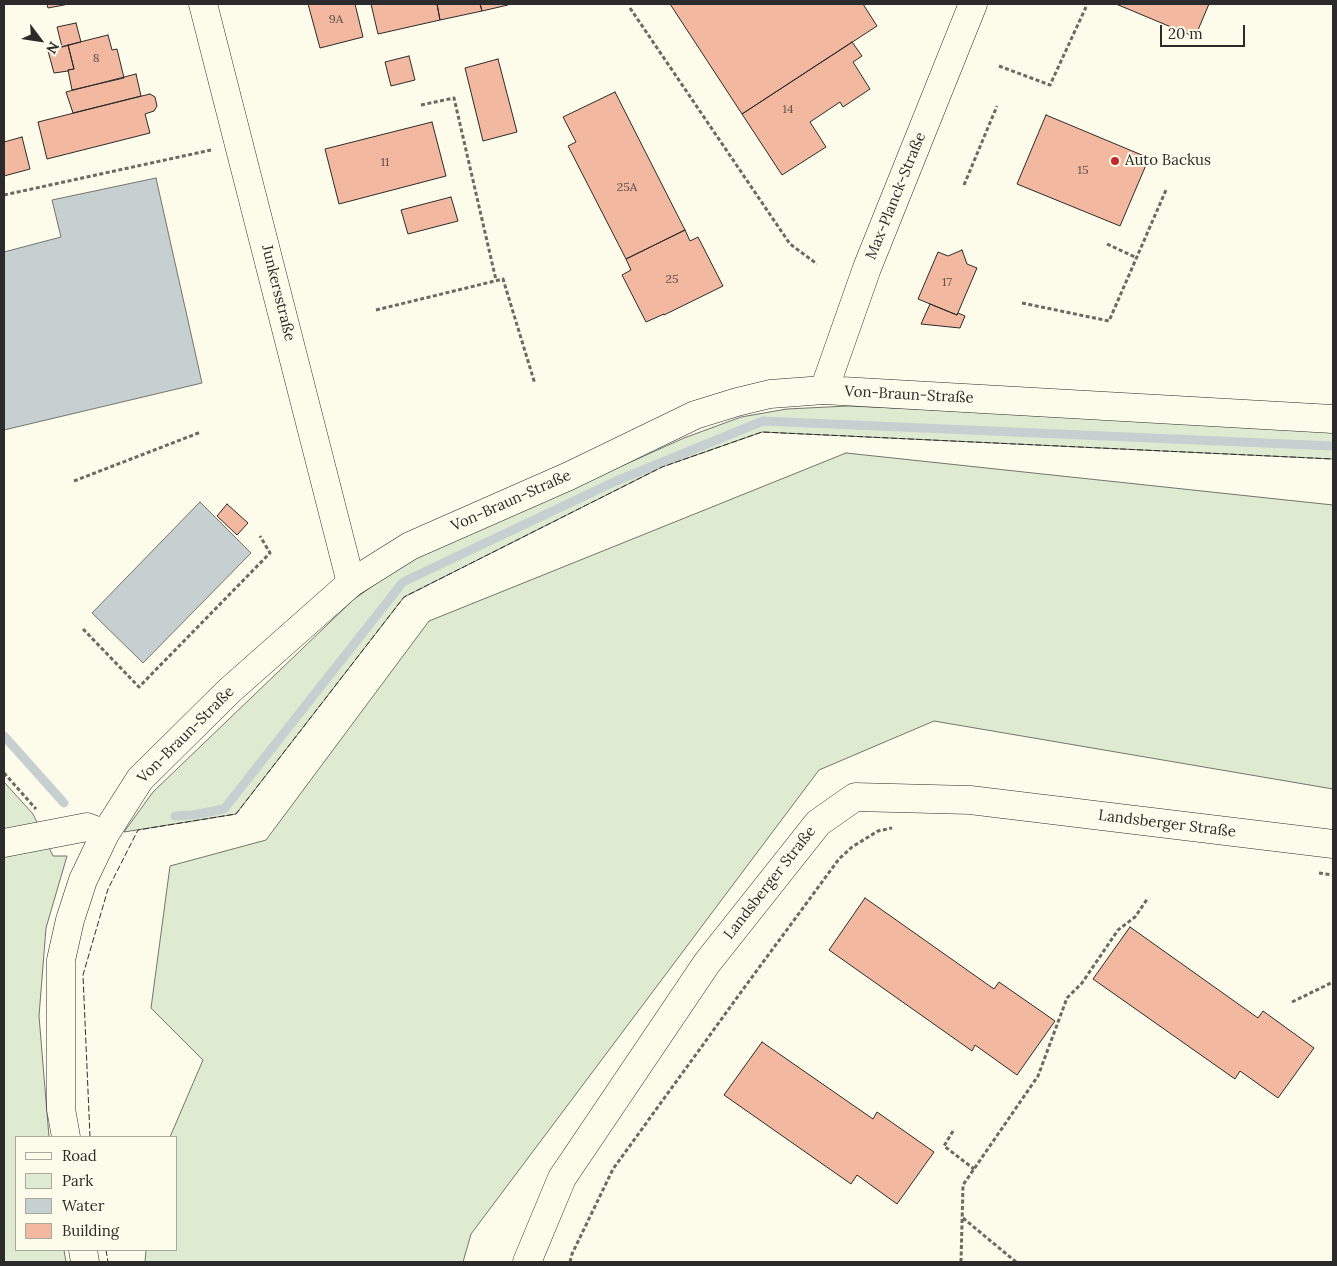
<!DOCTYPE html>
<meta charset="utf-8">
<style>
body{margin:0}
#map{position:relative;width:1337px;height:1266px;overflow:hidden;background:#fdfbea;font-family:Lora,serif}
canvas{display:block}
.frame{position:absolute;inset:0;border:5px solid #2b2b2b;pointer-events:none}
.legend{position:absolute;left:15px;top:1136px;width:162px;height:115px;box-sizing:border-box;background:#fdfbea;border:1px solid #a9a89e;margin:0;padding:6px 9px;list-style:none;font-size:15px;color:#2b2b2b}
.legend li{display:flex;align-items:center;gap:10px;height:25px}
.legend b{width:25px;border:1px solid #a9a89e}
.north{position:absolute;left:15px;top:15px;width:50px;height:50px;-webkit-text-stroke:4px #fdfbea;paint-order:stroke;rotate:121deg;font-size:14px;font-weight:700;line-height:20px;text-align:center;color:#2b2b2b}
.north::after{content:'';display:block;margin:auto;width:18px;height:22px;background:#2b2b2b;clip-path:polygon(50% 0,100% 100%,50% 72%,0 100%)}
.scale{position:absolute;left:1160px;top:25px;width:85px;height:22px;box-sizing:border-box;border:2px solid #2b2b2b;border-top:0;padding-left:6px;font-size:15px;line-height:18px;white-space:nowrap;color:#2b2b2b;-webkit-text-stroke:4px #fdfbea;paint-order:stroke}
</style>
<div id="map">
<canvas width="1337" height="1266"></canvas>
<div class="frame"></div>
<ul class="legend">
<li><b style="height:6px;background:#fdfbea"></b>Road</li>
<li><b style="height:14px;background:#deebd1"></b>Park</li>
<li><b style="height:14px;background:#c7d0d0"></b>Water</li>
<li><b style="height:14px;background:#f2b8a0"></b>Building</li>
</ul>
<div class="north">N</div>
<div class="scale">20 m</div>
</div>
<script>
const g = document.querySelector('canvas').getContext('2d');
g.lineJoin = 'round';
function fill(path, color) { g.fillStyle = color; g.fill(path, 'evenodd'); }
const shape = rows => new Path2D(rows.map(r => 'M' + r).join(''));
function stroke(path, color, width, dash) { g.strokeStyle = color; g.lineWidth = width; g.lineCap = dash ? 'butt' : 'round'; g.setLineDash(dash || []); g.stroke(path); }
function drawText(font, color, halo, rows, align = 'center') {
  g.font = font + ' Lora,serif'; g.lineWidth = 4; g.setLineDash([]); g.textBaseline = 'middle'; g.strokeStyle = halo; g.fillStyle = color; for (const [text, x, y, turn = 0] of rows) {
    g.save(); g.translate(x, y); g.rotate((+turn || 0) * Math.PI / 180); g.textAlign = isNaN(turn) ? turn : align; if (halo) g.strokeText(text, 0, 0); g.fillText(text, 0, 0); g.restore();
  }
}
const green = shape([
 [848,406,919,409,1333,432,1333,459,762,432,662,467,404,597,236,814,124,832,153,792,353,600,403,564,684,438,741,417,787,409,848,406],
 [846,453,1333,505,1333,789,934,721,819,770,471,1234,463,1262,145,1262,146,1250,176,1250,176,1137,170,1137,203,1060,151,1008,170,866,266,840,429,621,846,453],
 [4,782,33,814,53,856,67,856,46,928,39,1016,49,1137,16,1137,16,1250,64,1250,66,1262,4,1262,4,782]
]);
fill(green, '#deebd1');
stroke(green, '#74746e', 1);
const water = shape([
 [156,178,202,383,4,430,4,252,61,237,52,200,156,178],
 [200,502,251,553,143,663,92,613,200,502]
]);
fill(water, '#c7d0d0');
stroke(water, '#74746e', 1);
stroke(shape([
 [4,736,64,803],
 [175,816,193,815,224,809,403,582,616,481,763,421,1333,446]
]), '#c7d0d0', 9);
const building = shape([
 [47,4,69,4,48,8,47,4],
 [308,4,355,4,363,37,320,48,308,4],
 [371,4,437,4,440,20,378,34,371,4],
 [437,4,480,4,482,11,440,20,437,4],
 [480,4,507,4,508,5,482,11,480,4],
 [670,4,863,4,877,26,742,114,670,4],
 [1116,4,1209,4,1195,37,1116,4],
 [76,23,81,42,62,47,57,27,76,23],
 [108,35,112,50,117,49,124,78,72,90,68,70,74,69,68,45,108,35],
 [852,42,862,56,853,62,870,89,843,107,840,102,810,122,826,147,782,175,742,114,852,42],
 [68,45,74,69,68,70,68,71,54,73,48,51,68,45],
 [409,56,415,80,391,86,385,62,409,56],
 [498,59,517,132,483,141,465,68,498,59],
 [136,74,141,96,73,113,66,92,136,74],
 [615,92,685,230,626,259,568,146,576,142,563,117,615,92],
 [150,94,155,97,157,106,154,111,145,114,150,133,47,159,38,122,150,94],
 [1046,115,1149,158,1120,226,1017,184,1046,115],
 [432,122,446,176,339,204,325,149,432,122],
 [22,137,30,169,4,176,4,142,22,137],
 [451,197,458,221,408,234,401,210,451,197],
 [685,230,690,241,698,237,723,286,664,315,664,314,646,322,622,275,631,270,626,259,685,230],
 [962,250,967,264,977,268,957,315,918,299,938,252,948,256,962,250],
 [930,304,957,315,958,313,965,316,960,328,921,324,930,304],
 [227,504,248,523,237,535,217,516,227,504],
 [865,898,994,989,999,982,1055,1021,1017,1075,975,1045,972,1051,829,950,865,898],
 [1130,927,1258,1018,1263,1011,1314,1048,1278,1098,1240,1071,1235,1079,1093,979,1130,927],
 [762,1042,873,1119,877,1112,934,1152,897,1204,857,1175,851,1184,724,1095,762,1042]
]);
fill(building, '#f2b8a0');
stroke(building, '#2b2b2b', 1);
const minor = shape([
 [203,4,351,583],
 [824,390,867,268,973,4],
 [4,843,87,827,105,834],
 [66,1137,61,1109,61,960,70,920,83,880,105,834,140,779,229,691,351,583,410,546,569,476,695,415,737,402,770,394,824,390,1333,419],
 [83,1250,85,1262],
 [527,1262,562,1178,707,963,818,823,855,797,970,800,1333,844]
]);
stroke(minor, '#2b2b2b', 29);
stroke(shape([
 [630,8,790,244,817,264],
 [999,66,1050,85,1086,7],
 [421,105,454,98,496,280],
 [964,185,997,106],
 [4,195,211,150],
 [1107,244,1137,258],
 [1022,303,1109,321,1166,190],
 [376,310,503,279,535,384],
 [74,481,201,432],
 [83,629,139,687,270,553,260,536],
 [4,773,36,809],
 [1319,873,1333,875],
 [1292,1002,1333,982],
 [953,1131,944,1146,974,1169],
 [963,1218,1016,1262],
 [570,1262,572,1254,613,1169,744,988,839,859,852,847,878,831,892,828],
 [961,1262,963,1185,1038,1076,1067,998,1082,983,1118,930,1135,917,1148,898]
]), '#6a6964', 3, [4, 2.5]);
stroke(minor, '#fdfbea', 28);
stroke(shape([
 [90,1137,83,975,108,889,138,830,236,814,404,597,662,467,762,432,1333,459],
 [106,1250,108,1262]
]), '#2b2b2b', 1, [6, 2.5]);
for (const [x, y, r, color] of [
 [1115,161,5,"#c62828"]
]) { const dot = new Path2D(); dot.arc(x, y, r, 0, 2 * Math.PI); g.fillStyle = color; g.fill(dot); stroke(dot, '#fdfbea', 2); }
drawText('12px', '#5d4e48', null, [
 ["9A",336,20],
 ["8",96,59],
 ["14",788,110],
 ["11",385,163],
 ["15",1083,171],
 ["25A",627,188],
 ["25",672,280],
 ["17",947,283]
]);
drawText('15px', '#2b2b2b', '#fdfbea', [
 ["Auto Backus",1125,161]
], 'left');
drawText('15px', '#2b2b2b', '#fdfbea', [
 ["Max-Planck-Straße",896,196,-68],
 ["Junkersstraße",278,293,76],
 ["Von-Braun-Straße",909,395,3],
 ["Von-Braun-Straße",511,501,-24],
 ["Von-Braun-Straße",186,735,-45],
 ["Landsberger Straße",1167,824,7],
 ["Landsberger Straße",770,883,-52]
]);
</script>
